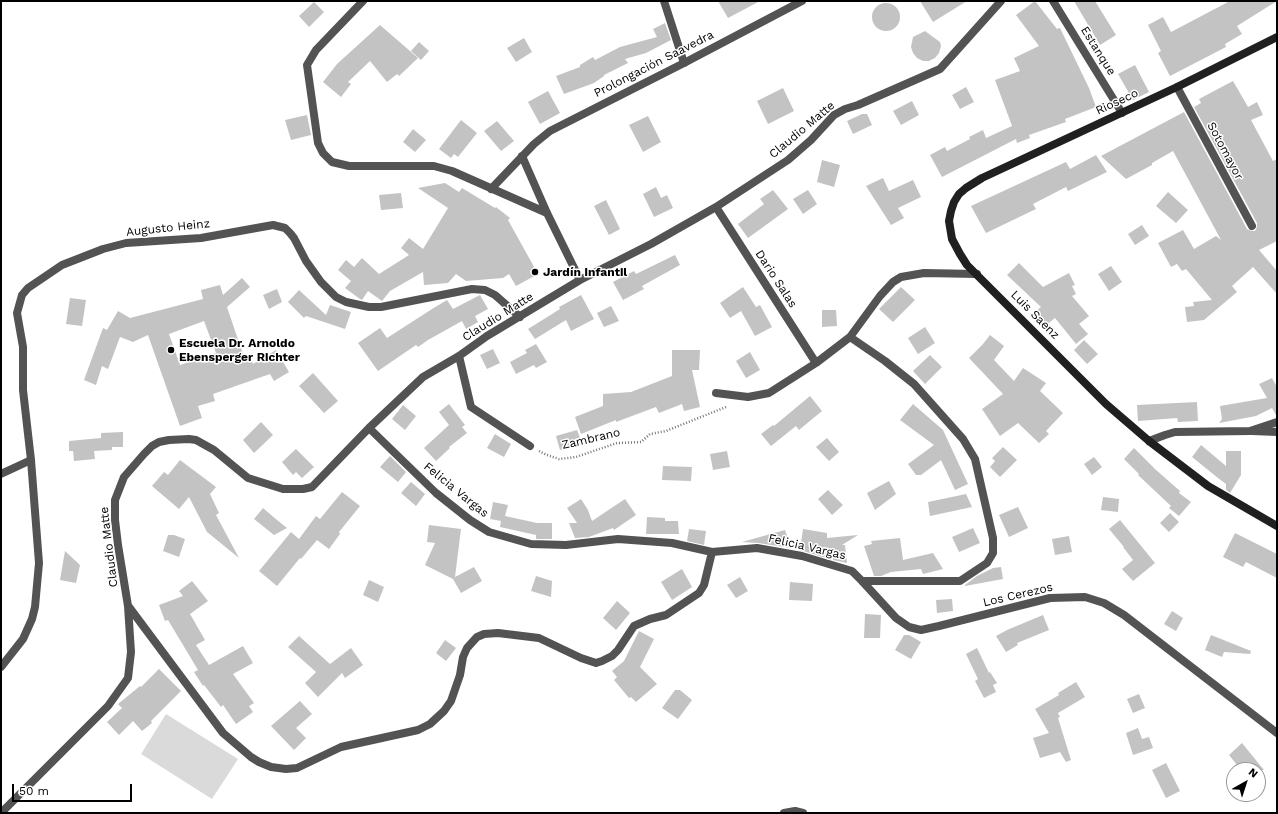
<!DOCTYPE html>
<meta charset="utf-8">
<style>
body{margin:0}
#map{position:relative;width:1278px;height:814px;overflow:hidden;background:#fff;font-family:"Work Sans",sans-serif}
canvas{display:block}
.frame{position:absolute;inset:0;border:2px solid #000;pointer-events:none}
.north{position:absolute;left:1226px;top:762px;width:40px;height:40px;box-sizing:border-box;background:#fff;border:1px solid #999;border-radius:50%;rotate:39deg;font-size:11px;font-weight:700;line-height:16px;text-align:center;color:#000}
.north::after{content:'';display:block;margin:auto;width:14px;height:18px;background:#000;clip-path:polygon(50% 0,100% 100%,50% 72%,0 100%)}
.scale{position:absolute;left:12px;top:784px;width:120px;height:18px;box-sizing:border-box;border:2px solid #000;border-top:0;padding-left:5px;font-size:12px;line-height:14px;white-space:nowrap;color:#000;-webkit-text-stroke:3px #fff;paint-order:stroke}
</style>
<div id="map">
<canvas width="1278" height="814"></canvas>
<div class="frame"></div>
<div class="north">N</div>
<div class="scale">50 m</div>
</div>
<script>
const g = document.querySelector('canvas').getContext('2d');
g.lineJoin = 'round';
function fill(path, color) { g.fillStyle = color; g.fill(path, 'evenodd'); }
const shape = rows => new Path2D(rows.map(r => 'M' + r).join(''));
function stroke(path, color, width, dash) { g.strokeStyle = color; g.lineWidth = width; g.lineCap = dash ? 'butt' : 'round'; g.setLineDash(dash || []); g.stroke(path); }
function drawText(font, color, halo, rows, align = 'center') {
  g.font = font + ' "Work Sans",sans-serif'; g.lineWidth = 3; g.setLineDash([]); g.textBaseline = 'middle'; g.strokeStyle = halo; g.fillStyle = color; for (const [text, x, y, turn = 0] of rows) {
    g.save(); g.translate(x, y); g.rotate((+turn || 0) * Math.PI / 180); g.textAlign = isNaN(turn) ? turn : align; if (halo) g.strokeText(text, 0, 0); g.fillText(text, 0, 0); g.restore();
  }
}
fill(shape([
 [166,714,238,759,212,799,141,754]
]), '#dadada');
fill(shape([
 [718,1,760,1,728,18],
 [920,1,967,1,933,22],
 [1035,1,1057,29,1060,28,1089,88,1096,107,1065,119,1066,122,1029,135,1030,138,1017,143,1016,139,942,177,930,155,945,147,947,151,970,139,969,137,983,130,986,138,1012,126,995,80,1020,71,1014,58,1039,46,1016,15],
 [1074,1,1095,1,1116,35,1100,45],
 [1230,1,1277,1,1237,26,1242,34,1225,44,1226,47,1170,76,1158,53,1161,51,1148,25,1163,17,1171,32],
 [314,2,324,12,309,27,299,16],
 '872 17a14 14 0 1 1 28 0a14 14 0 1 1-28 0Z',
 [665,23,671,40,646,53,625,59,628,63,604,75,604,76,594,83,564,94,556,76,580,67,580,65,593,57,595,60,620,47,657,37,653,29],
 [380,25,418,58,399,76,397,74,387,82,370,61,348,82,351,84,341,97,323,82,337,64],
 [925,31,940,42,941,46,939,53,935,58,929,61,923,61,917,58,913,53,911,47,913,37],
 [524,38,532,52,516,62,507,48],
 [419,42,429,51,421,60,411,51],
 [1135,65,1149,92,1133,100,1118,74],
 [1233,81,1248,107,1257,102,1263,115,1251,120,1273,161,1277,159,1277,241,1259,250,1277,271,1277,294,1253,267,1232,286,1237,292,1204,320,1187,322,1185,307,1194,306,1193,302,1212,300,1186,269,1182,271,1177,264,1171,267,1158,243,1183,230,1194,249,1216,236,1221,240,1173,151,1152,163,1152,165,1126,179,1101,156,1184,112,1247,229,1251,231,1255,231,1257,227,1257,223,1194,107,1201,103,1199,99],
 [966,87,974,102,960,109,952,95],
 [783,88,794,111,768,124,757,101],
 [548,91,560,113,540,124,528,102],
 [912,101,919,115,901,125,893,111],
 [862,114,867,114,872,125,853,134,847,121],
 [307,115,311,135,291,140,285,120],
 [648,116,661,142,643,152,629,125],
 [461,120,477,133,458,157,454,154,451,158,439,149],
 [497,121,514,141,501,151,484,131],
 [413,129,426,140,415,152,403,142],
 [1096,155,1107,172,1068,191,1066,187,1033,204,1036,209,986,233,971,206,1066,162,1070,169],
 [822,160,840,165,834,187,817,182],
 [883,178,889,191,913,180,921,197,898,208,904,218,891,225,866,186],
 [445,183,459,192,462,188,495,208,496,207,510,218,508,220,538,274,516,286,509,274,503,278,466,281,456,274,448,283,424,285,423,272,390,291,382,301,368,291,362,300,360,299,345,288,351,281,338,270,346,260,354,267,362,258,379,274,409,255,401,248,409,238,423,249,448,208,418,188],
 [656,187,661,198,667,195,673,208,654,217,643,194],
 [773,190,788,209,748,238,738,224,764,204,760,199],
 [808,190,817,204,803,214,793,199],
 [1168,192,1188,210,1176,223,1156,206],
 [401,193,403,208,381,210,379,195],
 [606,200,620,229,609,235,594,206],
 [1142,225,1149,236,1135,245,1128,234],
 [675,255,680,265,642,286,644,289,623,300,613,282,634,271,636,274],
 [1019,263,1043,287,1069,273,1075,285,1072,286,1076,294,1072,296,1089,316,1079,324,1088,334,1076,344,1055,318,1046,325,1036,311,1041,307,1007,275],
 [1111,266,1122,282,1109,291,1098,274],
 [242,278,250,287,227,307,245,360,251,358,253,364,276,350,289,372,274,381,270,374,213,394,215,401,198,406,202,418,180,426,148,335,133,342,120,337,108,369,102,366,96,385,84,380,103,328,107,330,118,311,130,318,203,299,201,290,220,285,223,295],
 [204,321,216,353,180,365,169,334],
 [743,287,756,307,760,305,772,327,755,336,741,311,730,318,720,303],
 [901,287,915,300,893,322,879,309],
 [277,289,282,302,269,309,263,295],
 [299,290,326,315,330,305,351,312,345,329,306,316,304,318,288,302],
 [480,295,488,309,475,316,478,322,466,329,462,321,428,340,418,347,416,345,378,371,358,343,380,328,387,338,432,309,447,300,453,309],
 [581,295,594,319,571,331,566,320,535,339,528,329,560,309,559,307],
 [70,298,86,300,82,326,66,324],
 [611,306,619,321,604,327,597,313],
 [822,310,836,310,837,326,822,327],
 [925,327,935,343,918,354,908,338],
 [990,335,1004,346,994,360,1014,381,1023,368,1046,383,1040,391,1063,413,1046,431,1049,434,1039,443,1018,423,1000,436,982,409,1003,394,969,358,983,344],
 [1084,340,1098,354,1087,364,1074,350],
 [536,344,547,362,536,368,534,365,516,374,510,362,527,353,525,350],
 [493,349,500,363,487,369,480,355],
 [672,350,700,350,699,370,692,370,700,407,684,411,682,404,659,413,656,407,616,422,616,420,581,434,575,417,603,406,603,394,631,392,672,376],
 [750,352,760,370,746,378,736,361],
 [930,355,942,367,925,384,913,371],
 [313,373,338,401,324,413,299,386],
 [1272,378,1277,387,1277,417,1272,408,1256,416,1219,423,1222,419,1220,406,1267,398,1259,384],
 [810,396,822,411,799,430,796,426,771,446,761,434,773,425,774,426],
 [1197,402,1198,421,1178,422,1177,418,1138,421,1137,405],
 [449,404,465,425,462,427,467,433,449,447,450,448,436,461,424,448,449,425,439,412],
 [913,404,943,430,968,484,955,490,941,460,921,475,916,475,908,464,934,445,900,420],
 [403,405,416,416,405,430,392,419],
 [261,422,273,435,254,453,243,440],
 [577,430,582,443,560,450,556,436],
 [123,432,123,447,112,447,112,450,94,451,95,459,74,461,73,451,69,451,69,441,101,438,101,433],
 [495,434,511,444,504,457,487,448],
 [827,438,839,452,829,461,816,447],
 [1201,445,1226,466,1226,451,1241,451,1241,475,1230,493,1226,490,1226,484,1218,478,1192,457],
 [1003,447,1017,460,1000,477,990,467,995,461,992,458],
 [1134,448,1155,469,1180,491,1179,493,1191,502,1179,516,1169,508,1171,506,1138,475,1139,474,1124,459],
 [296,449,314,467,302,478,296,472,293,475,282,462],
 [727,451,730,467,713,470,710,454],
 [390,456,406,472,398,482,380,467],
 [1094,457,1102,467,1092,475,1084,464],
 [180,460,216,487,210,494,219,513,216,515,239,558,207,532,189,497,179,509,152,486,164,472,168,475],
 [663,466,692,467,691,481,662,480],
 [889,481,896,494,875,510,867,493],
 [411,482,425,494,416,506,401,493],
 [828,490,843,505,832,515,818,499],
 [342,492,360,506,339,532,340,534,329,549,317,540,301,559,300,558,277,586,259,571,291,532,299,539,316,516,320,519],
 [966,494,972,507,930,516,928,502],
 [1103,497,1119,499,1118,512,1101,510],
 [581,499,588,510,592,521,625,499,636,515,614,530,613,528,589,537,575,538,569,523,577,523,567,508],
 [493,502,508,505,505,516,537,523,552,523,552,539,536,539,536,535,500,527,501,521,490,519],
 [1018,507,1028,528,1009,537,999,515],
 [263,508,277,520,287,528,274,535,254,519],
 [1170,513,1179,522,1169,532,1160,523],
 [647,517,665,518,665,521,678,521,679,534,646,534],
 [1120,520,1155,563,1133,581,1122,569,1133,560,1123,547,1124,547,1109,529],
 [429,525,461,529,455,577,474,567,482,581,461,593,453,579,425,565,435,543,427,542],
 [973,528,980,543,959,552,952,537],
 [689,529,706,531,704,545,687,541],
 [803,529,827,533,827,538,858,535,842,545,845,545,847,563,833,560,833,558,823,557,800,550],
 [785,530,791,548,758,543,742,542],
 [1235,533,1277,554,1277,578,1246,562,1243,567,1223,557],
 [168,535,174,535,185,539,179,557,163,551],
 [1069,536,1072,552,1055,555,1052,539],
 [900,538,903,560,933,553,943,569,923,574,921,569,891,572,881,576,874,576,864,546,872,544,871,541],
 [65,551,80,565,76,583,60,580],
 [1001,567,1003,579,965,586,965,585,977,576,993,568],
 [682,569,692,587,672,600,661,582],
 [536,576,552,581,551,597,531,591],
 [740,577,748,591,736,598,727,585],
 [369,580,384,587,378,602,363,595],
 [192,581,208,601,190,614,205,640,196,645,209,665,243,646,253,663,233,674,254,703,249,706,253,712,236,724,223,705,221,707,204,685,203,686,194,672,198,670,168,620,165,621,159,605,183,596,179,591],
 [790,582,813,584,812,601,789,600],
 [952,599,953,611,937,613,936,600],
 [617,601,630,613,616,630,603,618],
 [1172,611,1183,618,1176,631,1164,624],
 [865,614,881,615,880,638,864,638],
 [1043,615,1049,630,1017,643,1018,645,1006,652,996,636,1007,630],
 [639,631,654,639,640,667,657,684,636,702,631,697,629,698,614,680,617,677,612,671,624,661],
 [904,635,909,635,921,642,911,659,895,650],
 [1211,635,1251,651,1250,654,1224,652,1222,657,1205,650],
 [299,636,330,664,351,648,363,665,345,678,342,673,318,697,305,683,316,672,288,647],
 [445,640,456,648,446,661,436,653],
 [977,648,989,673,990,672,997,683,993,685,996,692,984,698,975,681,978,679,966,654],
 [159,669,181,691,151,721,152,723,142,731,133,721,119,735,107,722,122,708,118,704,140,686,141,687],
 [1076,682,1085,697,1058,713,1060,717,1058,718,1071,760,1066,762,1060,752,1040,758,1033,738,1049,733,1035,709,1059,695,1058,693],
 [675,690,680,690,692,700,678,719,662,708],
 [1139,694,1145,708,1133,713,1127,699],
 [300,701,312,714,296,728,306,738,294,750,271,726],
 [1138,728,1142,739,1149,737,1153,748,1133,755,1126,733],
 [1242,743,1264,770,1241,770,1229,755],
 [1166,763,1180,791,1166,798,1152,770]
]), '#c3c3c3');
stroke(shape([
 [539,451,547,455,559,459,576,457,617,443,641,442,650,434,666,431,726,407]
]), '#757575', 2.5, [1, 2]);
stroke(shape([
 [664,1,684,63]
]), '#535353', 8);
stroke(shape([
 [363,1,316,50,307,65,318,143,323,153,332,162,349,166,434,166,452,171,547,213],
 [1053,1,1122,113],
 [1177,87,1252,226],
 [522,156,547,213,580,280],
 [491,189,534,144,550,131,684,63,802,1],
 [716,207,816,363],
 [459,356,471,407,530,446],
 [716,393,748,397,769,393,816,363,850,337,880,296,893,282,901,277,924,273,977,274],
 [369,428,436,493,470,520,489,532,531,544,566,545,618,539,672,543,712,552,757,548,802,556,852,571,862,581,960,581,987,563,993,553,993,538,975,459,963,439,914,384,885,361,850,337],
 [1252,431,1277,432],
 [1,474,31,460],
 [862,581,896,618,909,627,921,630,939,626,1050,598,1085,597,1104,603,1124,615,1277,733],
 [129,607,223,733,251,757,259,762,271,767,286,769,297,768,341,747,418,730,430,724,444,711,451,701,460,675,463,657,467,648,477,637,484,634,498,633,539,638,581,658,596,663,602,661,612,656,618,650,634,626,650,619,666,615,699,593,704,585,712,552],
 [1,667,23,639,32,619,35,607,39,563,31,460,23,390,23,347,17,313,22,295,28,288,62,265,103,249,126,243,201,238,273,225,285,228,290,233,294,238,306,261,321,282,336,297,346,302,369,307,381,307,472,289,485,290,495,295,520,317],
 [1,813,108,706,128,678,131,652,128,606,118,545,115,520,115,500,124,477,144,454,152,446,159,442,169,440,189,439,196,440,214,450,248,478,283,489,303,489,312,487,369,428,423,377,459,356,487,336,580,280,651,244,716,207,788,160,811,140,834,115,845,109,858,105,940,69,1001,1],
 [784,813,795,811,803,813]
]), '#535353', 8);
stroke(shape([
 [1149,441,1165,435,1175,432,1250,431,1277,422]
]), '#535353', 8);
stroke(shape([
 [1277,37,1177,87,982,178,966,188,959,194,954,202,951,211,949,221,952,239,960,254,967,265,1106,404,1149,441,1208,486,1277,526]
]), '#202020', 8);
for (const [x, y, r, color] of [
 [535,272,4,"#000"],
 [171,350,4,"#000"]
]) { const dot = new Path2D(); dot.arc(x, y, r, 0, 2 * Math.PI); g.fillStyle = color; g.fill(dot); stroke(dot, '#fff', 1.5); }
drawText('12px', '#000', '#fff', [
 ["Estanque",1098,51,58],
 ["Prolongación Saavedra",654,64,-27],
 ["Rioseco",1117,102,-25],
 ["Claudio Matte",802,130,-40],
 ["Sotomayor",1225,151,62],
 ["Augusto Heinz",168,228,-6],
 ["Dario Salas",776,279,57],
 ["Luis Saenz",1035,315,45],
 ["Claudio Matte",498,317,-32],
 ["Zambrano",591,439,-13],
 ["Felicia Vargas",456,490,39],
 ["Claudio Matte",109,547,-97],
 ["Felicia Vargas",807,547,13],
 ["Los Cerezos",1018,595,-13]
]);
drawText('bold 12px', '#000', '#fff', [
 ["Jardín Infantil",543,272],
 ["Escuela Dr. Arnoldo",179,343],
 ["Ebensperger Richter",179,357]
], 'left');
</script>
